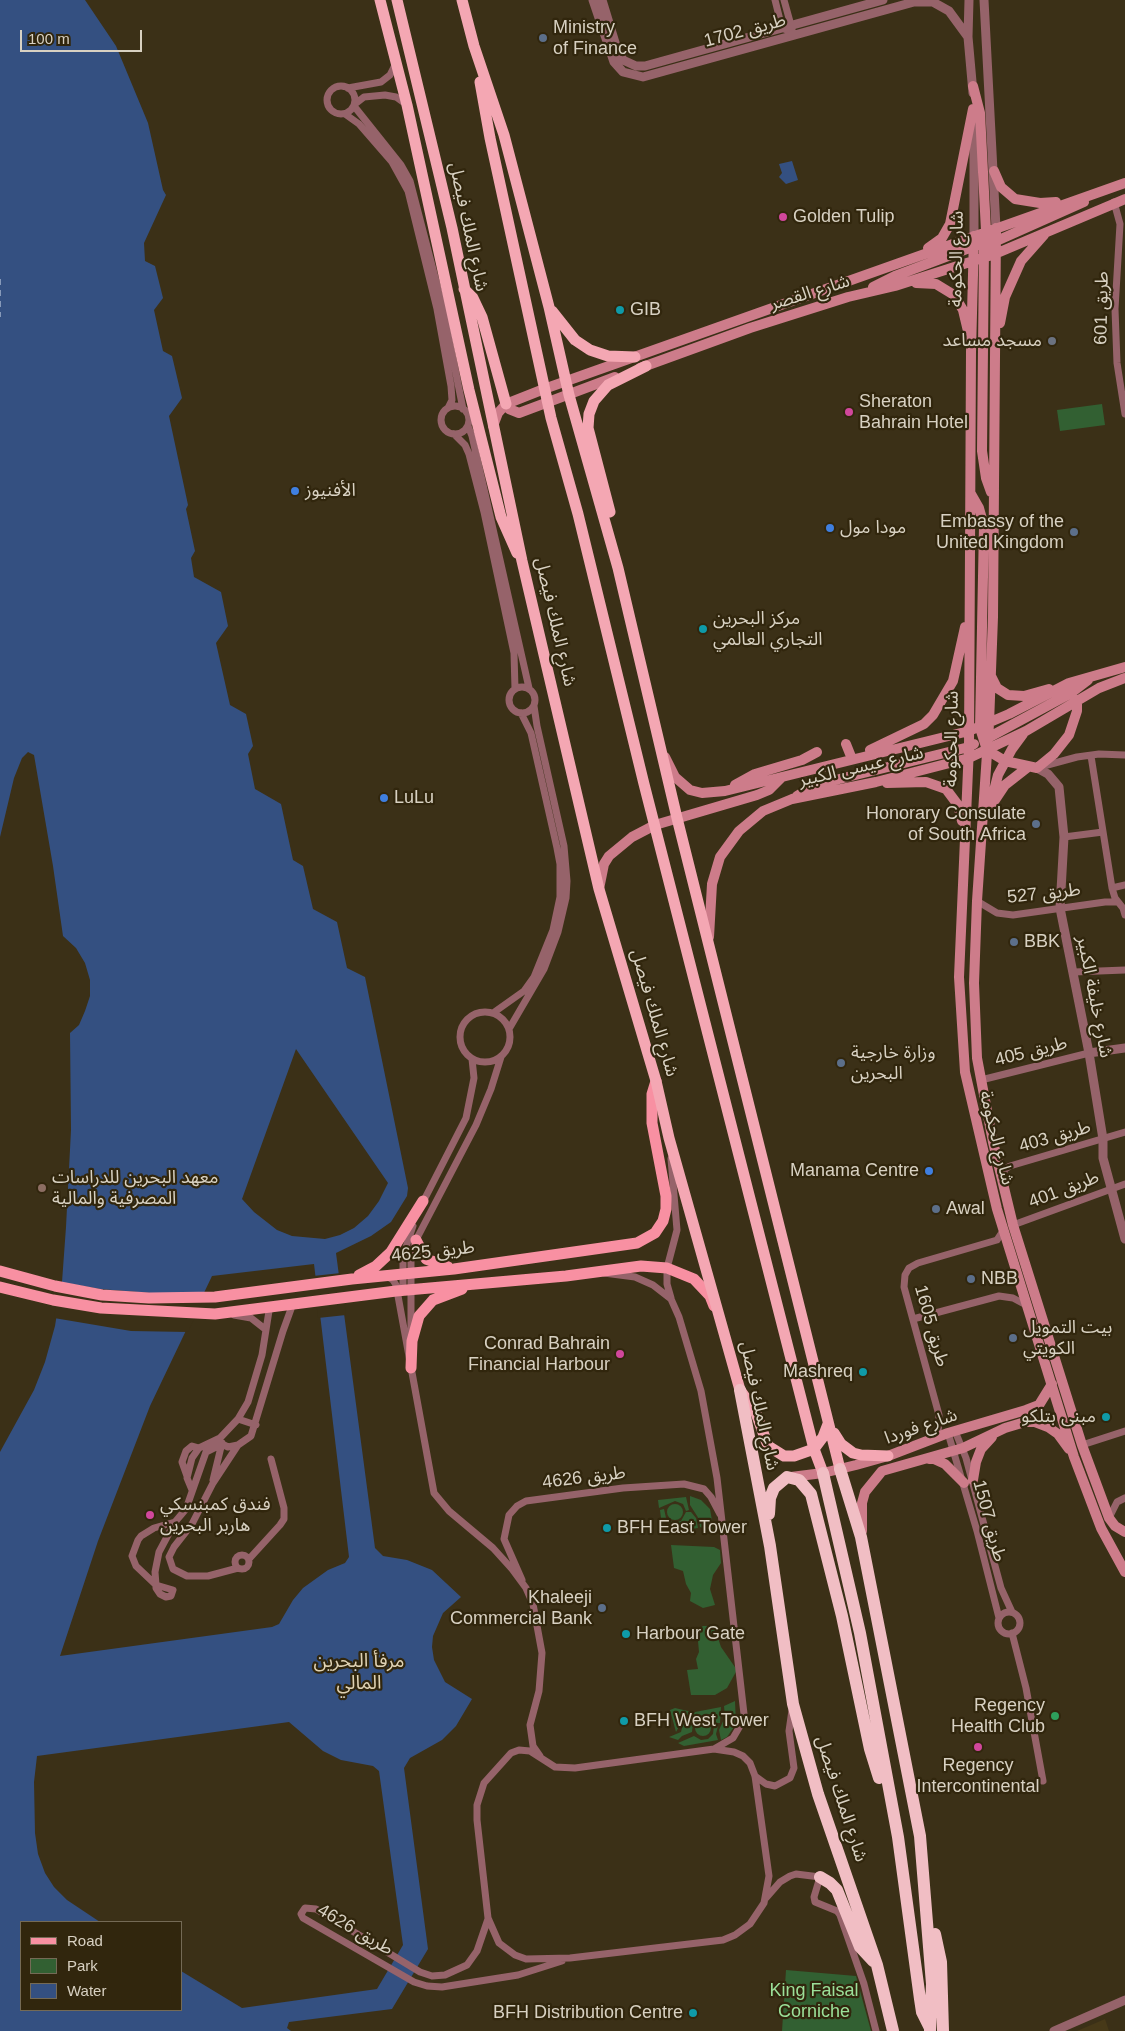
<!DOCTYPE html>
<meta charset="utf-8">
<style>
body{margin:0}
#map{position:relative;width:1125px;height:2031px;overflow:hidden;background:#3b3017;font-family:Helvetica,sans-serif}
canvas{display:block}
.legend{position:absolute;left:20px;top:1921px;width:162px;height:90px;box-sizing:border-box;background:#31260d;border:1px solid #746a55;margin:0;padding:6px 9px;list-style:none;font-size:15px;color:#d8d1c2}
.legend li{display:flex;align-items:center;gap:10px;height:25px}
.legend b{width:25px;border:1px solid #746a55}
.scale{position:absolute;left:20px;top:30px;width:122px;height:22px;box-sizing:border-box;border:2px solid #d8d1c2;border-top:0;padding-left:6px;font-size:15px;line-height:18px;white-space:nowrap;color:#d8d1c2;-webkit-text-stroke:4px #31260d;paint-order:stroke}
</style>
<div id="map">
<canvas width="1125" height="2031"></canvas>
<ul class="legend">
<li><b style="height:6px;background:#f890a2"></b>Road</li>
<li><b style="height:14px;background:#326032"></b>Park</li>
<li><b style="height:14px;background:#345081"></b>Water</li>
</ul>
<div class="scale">100 m</div>
</div>
<script>
const g = document.querySelector('canvas').getContext('2d');
g.lineJoin = 'round';
function fill(path, color) { g.fillStyle = color; g.fill(path, 'evenodd'); }
const shape = rows => new Path2D(rows.map(r => 'M' + r).join(''));
function stroke(path, color, width, dash) { g.strokeStyle = color; g.lineWidth = width; g.lineCap = dash ? 'butt' : 'round'; g.setLineDash(dash || []); g.stroke(path); }
function drawText(font, color, halo, rows, align = 'center') {
  g.font = font + ' Helvetica,"Noto Sans Arabic",sans-serif'; g.lineWidth = 4.5; g.setLineDash([]); g.textBaseline = 'middle'; g.strokeStyle = halo; g.fillStyle = color; for (const [text, x, y, turn = 0] of rows) {
    g.save(); g.translate(x, y); g.rotate((+turn || 0) * Math.PI / 180); g.textAlign = isNaN(turn) ? turn : align; if (halo) g.strokeText(text, 0, 0); g.fillText(text, 0, 0); g.restore();
  }
}
fill(shape([
 [1105,2019,1109,2031,1077,2031]
]), '#473918');
fill(shape([
 [1102,404,1105,425,1060,431,1057,410],
 [690,1496,701,1500,710,1509,714,1532,700,1527,699,1519,690,1505],
 [686,1497,689,1510,686,1511,683,1504,675,1501,659,1508,658,1500],
 '667 1512a8 8 0 1 1 16 0a8 8 0 1 1-16 0Z',
 [664,1509,666,1518,674,1523,681,1521,686,1512,691,1512,696,1518,698,1528,674,1531,661,1518,660,1510],
 [671,1545,714,1547,720,1550,721,1563,713,1575,710,1589,715,1605,703,1608,690,1601,691,1593,686,1584,683,1571,674,1568],
 [703,1626,714,1626,721,1647,737,1670,727,1688,715,1695,691,1695,687,1670,698,1669,696,1659,699,1652,697,1630],
 [735,1701,736,1724,727,1737,721,1740,719,1730,725,1717,724,1706],
 [721,1707,720,1723,713,1723,705,1718,699,1718,693,1723,692,1732,682,1736,678,1740,669,1737,681,1732,683,1724,690,1719,695,1712],
 [675,1708,692,1712,690,1716,682,1721,676,1732,670,1710],
 '695 1728a8 8 0 1 1 16 0a8 8 0 1 1-16 0Z',
 [714,1726,718,1726,716,1734,718,1740,684,1746,678,1743,694,1736,701,1740,708,1739,713,1734],
 [786,1970,856,1976,871,2031,782,2031]
]), '#326032');
fill(shape([
 [0,0,85,0,116,46,148,123,163,190,166,195,144,243,145,261,155,266,163,298,154,310,163,351,172,356,182,398,169,416,188,505,186,509,195,551,191,558,194,577,221,592,228,626,216,643,230,705,246,714,253,746,248,754,255,789,281,804,293,860,303,866,313,909,337,922,347,968,365,977,408,1188,407,1196,391,1222,371,1236,336,1253,375,1548,383,1556,407,1560,432,1570,461,1597,443,1613,433,1636,432,1647,434,1660,445,1682,472,1699,456,1726,442,1740,410,1758,404,1768,428,1949,392,2009,289,2022,287,2028,291,2031,0,2031,0,1452,34,1390,45,1362,55,1326,62,1282,66,1227,71,1130,70,1033,79,1025,85,1011,90,996,90,980,85,963,76,948,63,936,53,866,34,755,28,752,22,758,14,778,0,837],
 [296,1049,388,1183,379,1201,368,1216,354,1228,340,1235,325,1239,292,1236,277,1230,254,1212,242,1199],
 [314,1264,349,1557,345,1563,328,1570,303,1588,293,1600,279,1624,272,1627,60,1656,98,1541,150,1406,212,1276],
 [289,1722,323,1751,341,1760,373,1766,379,1771,403,1945,377,1989,242,2008,181,1971,181,2010,21,2010,21,1922,100,1922,67,1900,54,1887,45,1873,38,1854,35,1833,34,1782,37,1756],
 [792,161,798,180,786,184,779,177,782,173,779,164]
]), '#345081');
fill(shape([
 [341,1273,346,1315,318,1318,313,1276],
 [60,1282,100,1289,163,1294,207,1292,188,1332,131,1331,54,1318]
]), '#3b3017');
stroke(shape([
 [0,279,0,317]
]), '#d8e1f1', 1, [6, 5]);
stroke(shape([
 [775,0,782,28,796,34],
 [784,0,792,29],
 '327 100a14 14 0 1 1 28 0a14 14 0 1 1-28 0Z',
 [348,88,381,82,390,75,396,63],
 [355,104,364,97,385,95,396,97,407,105],
 [354,106,401,165,410,181,443,308,463,409],
 [345,114,359,124,392,162,408,191,437,309,451,386,452,400,448,408],
 [1114,202,1120,224,1115,309,1117,363,1125,414],
 '441 420a14 14 0 1 1 28 0a14 14 0 1 1-28 0Z',
 [468,426,472,436,529,688],
 [454,434,465,445,469,454,484,512,514,653,515,689],
 '509 700a13 13 0 1 1 26 0a13 13 0 1 1-26 0Z',
 [1091,756,1112,888,1115,898,1123,908,1125,915],
 [1040,767,1077,757,1099,754,1125,755],
 [1064,837,1103,832],
 [1112,888,1125,885],
 [977,901,997,913,1013,915,1105,902,1117,902],
 [1074,972,1125,970],
 '460 1037a25 25 0 1 1 50 0a25 25 0 1 1-50 0Z',
 [493,1013,524,991,534,977,553,930,560,897,560,864,557,848,531,733,521,713],
 [509,1029,544,969,558,932,566,898,567,881,564,846,537,726,534,706],
 [981,1080,1089,1053],
 [1002,1177,1005,1169,1010,1166,1125,1132],
 [422,1204,466,1118,474,1078,472,1059],
 [1013,1225,1125,1184],
 [604,1273,635,1277,653,1285,671,1299,679,1317,701,1391,717,1478,744,1714,740,1726,733,1738,714,1749,575,1768,555,1767,530,1751,519,1750,511,1753,484,1783,477,1805,477,1820,488,1918,499,1943,515,1955,526,1959,570,1958,723,1940,735,1935,750,1924,764,1903,769,1876,755,1776,750,1763,743,1756,734,1752,714,1749],
 [387,1276,393,1280,396,1285,434,1493,449,1511,493,1548,512,1569,526,1588,533,1604,542,1653,539,1691,530,1725,533,1746,540,1756],
 [403,1291,403,1256,413,1226],
 [671,1298,667,1284,667,1268,677,1230,671,1159],
 [234,1315,251,1318,265,1329],
 [913,1319,999,1296,1013,1298,1026,1305],
 [411,1333,411,1258,416,1240,476,1125,491,1089,501,1057],
 [238,1419,256,1425],
 [955,1431,966,1458,1001,1588,1012,1612],
 [948,1433,977,1531,999,1618],
 [938,1436,939,1415,904,1287,905,1275,909,1268,918,1263,997,1240,1003,1231],
 [238,1445,213,1483,192,1524,174,1547,169,1557,173,1569,187,1576,208,1576,238,1568],
 [1082,1445,1125,1431],
 [187,1476,182,1462,186,1451,192,1446,199,1448],
 [213,1480,222,1443],
 [192,1490,187,1478,192,1458,199,1448,220,1438,238,1419,248,1402,262,1355,269,1311],
 [1109,1518,1117,1502,1125,1498],
 [175,1522,154,1528,141,1536,138,1540,132,1556,136,1566,156,1585,173,1590,171,1596,166,1597,160,1594,156,1588,156,1585,155,1572,159,1552,175,1522,186,1509,206,1452,222,1444,228,1447,238,1445,251,1436,283,1331,291,1309],
 '235 1562a7 7 0 1 1 14 0a7 7 0 1 1-14 0Z',
 [249,1559,280,1525,284,1519,284,1508,271,1459],
 [522,1580,504,1539,509,1515,517,1506,526,1501,623,1488,684,1484,704,1489,711,1497,720,1514],
 '998 1623a11 11 0 1 1 22 0a11 11 0 1 1-22 0Z',
 [1012,1633,1026,1688,1043,1781],
 [755,1776,766,1784,775,1786,790,1778,794,1768,789,1731,792,1710],
 [766,1898,780,1882,790,1876,796,1874,820,1877,814,1897,815,1902,837,1911,840,1915,864,1984,876,2031],
 [488,1919,477,1951,467,1965,445,1975,432,1976,420,1972,316,1909,305,1908,301,1914,303,1918,414,1982,427,1986,442,1987,518,1975,562,1961]
]), '#96636a', 7);
stroke(shape([
 [593,0,614,62,623,72,643,77,914,2,933,2,949,11,968,37],
 [602,0,617,49,623,60,636,66,645,66,883,0],
 [969,0,968,37,973,93],
 [984,0,996,228],
 [974,121,974,236],
 [1037,768,1048,774,1059,787,1064,837,1060,908,1089,1053,1103,1139,1103,1158,1125,1239],
 [1089,1053,1125,1048],
 [1054,2031,1125,2000]
]), '#96636a', 9);
stroke(shape([
 [973,86,980,113,986,231,993,251],
 [994,171,1001,187,1015,199,1040,203,1056,202],
 [996,228,993,617,989,724,977,901,974,983,977,1058,993,1142,1013,1225,1082,1445,1109,1518,1115,1526,1125,1532],
 [974,236,971,352,969,747,959,977,965,1072,997,1209,1074,1457,1101,1528,1125,1572],
 [974,236,980,240,984,247,982,451,986,478,991,492],
 [992,243,1084,202],
 [928,248,942,238,950,224,973,109],
 [916,283,936,284,954,295,963,310,968,331],
 [873,287,895,276,980,244],
 [1000,323,1005,297,1021,261,1044,235],
 [640,368,750,328,848,297,895,286,995,254,1125,199],
 [506,404,509,409,519,413,615,377],
 [493,426,498,413,506,404,544,389,1125,183],
 [971,494,979,508,984,526,980,728,987,750,1005,761,1037,768,1054,754,1069,735,1077,711,1077,700],
 [991,676,997,688,1008,695,1024,696,1049,689],
 [984,740,1071,693,1088,680],
 [846,744,852,759],
 [870,750,924,724,933,715,953,681,965,627],
 [665,757,675,777,690,790,702,793,725,791,969,731,1009,714,1069,683,1125,667],
 [887,783,926,782,946,789,958,805,962,821],
 [735,785,755,774,802,760,817,752],
 [797,796,815,785,969,747,974,744],
 [993,803,1005,785,1028,767],
 [989,810,998,775,1012,749,1023,734],
 [599,889,604,864,609,856,632,837,655,825,757,795,769,790,782,777],
 [709,937,712,884,720,857,739,831,763,811,792,799,876,782,969,758,1026,731,1099,688,1125,678],
 [929,1459,934,1459,945,1464,964,1483],
 [791,1477,823,1473,856,1465,888,1456,948,1433,1026,1410,1039,1405,1052,1384],
 [973,1480,976,1462,981,1449,992,1437],
 [862,1531,862,1503,865,1492,882,1471,963,1448,1005,1428,1025,1422,1035,1422,1048,1427,1058,1434,1069,1449]
]), '#cd7c8a', 10);
stroke(shape([
 [416,1240,426,1259,448,1267],
 [0,1271,55,1286,102,1295,149,1298,215,1297,352,1279,454,1269,637,1243,655,1233,663,1221,666,1209,666,1196,652,1123,652,1094,656,1081],
 [359,1275,376,1266,391,1252,423,1201],
 [0,1287,53,1300,101,1308,215,1314,396,1291,566,1276,641,1266,667,1268,694,1279,710,1296,714,1306],
 [411,1368,412,1341,419,1316,433,1300,462,1289]
]), '#f890a2', 11);
stroke(shape([
 [380,0,407,105,469,390,501,517,517,553],
 [397,0,452,228,522,561,599,889,656,1081,669,1138,740,1390,756,1413,768,1446,784,1456,794,1456,814,1449,823,1437,828,1424],
 [462,0,474,46,504,135,549,307,569,395,618,568,677,818,840,1469],
 [480,82,490,138,551,418,578,514,644,784,814,1449,823,1473],
 [464,289,473,298,482,317,506,404],
 [552,311,575,340,590,350,608,356,635,357],
 [610,512,588,428,589,414,594,401,608,385,646,366],
 [834,1433,841,1444,853,1453,861,1455,888,1456]
]), '#f4a7b3', 11);
stroke(shape([
 [740,1390,770,1546,793,1704,818,1794,877,1965,893,2031],
 [840,1469,861,1537,920,1836,932,1984,930,2031],
 [823,1473,860,1633,898,1837,920,1999,922,2012,930,2028],
 [769,1514,770,1498,774,1488,787,1477,799,1480,811,1494,842,1616,870,1749,879,1778],
 [820,1877,830,1883,837,1890,860,1947,873,1961],
 [935,1934,941,1962,943,2031]
]), '#f1bec4', 12);
for (const [x, y, r, color] of [
 [543,38,5,"#5c6f8a"],
 [783,217,5,"#d1479c"],
 [620,310,5,"#0f9aa8"],
 [1052,341,5,"#6b7280"],
 [849,412,5,"#d1479c"],
 [295,491,5,"#3f7fe0"],
 [830,528,5,"#3f7fe0"],
 [1074,532,5,"#5c6f8a"],
 [703,629,5,"#0f9aa8"],
 [384,798,5,"#3f7fe0"],
 [1036,824,5,"#5c6f8a"],
 [1014,942,5,"#5c6f8a"],
 [841,1063,5,"#5c6f8a"],
 [929,1171,5,"#3f7fe0"],
 [42,1188,5,"#8d6e63"],
 [936,1209,5,"#5c6f8a"],
 [971,1279,5,"#5c6f8a"],
 [1013,1338,5,"#5c6f8a"],
 [620,1354,5,"#d1479c"],
 [863,1372,5,"#0f9aa8"],
 [1106,1417,5,"#0f9aa8"],
 [150,1515,5,"#d1479c"],
 [607,1528,5,"#0f9aa8"],
 [602,1608,5,"#5c6f8a"],
 [626,1634,5,"#0f9aa8"],
 [1055,1716,5,"#2e9e5b"],
 [624,1721,5,"#0f9aa8"],
 [978,1747,5,"#d1479c"],
 [693,2013,5,"#0f9aa8"]
]) { const dot = new Path2D(); dot.arc(x, y, r, 0, 2 * Math.PI); g.fillStyle = color; g.fill(dot); stroke(dot, '#31260d', 2); }
drawText('18px', '#d8d1c2', '#31260d', [
 ["Ministry",553,28],
 ["of Finance",553,49],
 ["Golden Tulip",793,217],
 ["GIB",630,310],
 ["مسجد مساعد",1042,341,"right"],
 ["Sheraton",859,402],
 ["Bahrain Hotel",859,423],
 ["الأفنيوز",305,491],
 ["Embassy of the",1064,522,"right"],
 ["United Kingdom",1064,543,"right"],
 ["مودا مول",840,528],
 ["مركز البحرين",713,619],
 ["التجاري العالمي",713,640],
 ["LuLu",394,798],
 ["Honorary Consulate",1026,814,"right"],
 ["of South Africa",1026,835,"right"],
 ["BBK",1024,942],
 ["وزارة خارجية",851,1053],
 ["البحرين",851,1074],
 ["Manama Centre",919,1171,"right"],
 ["معهد البحرين للدراسات",52,1178],
 ["المصرفية والمالية",52,1199],
 ["Awal",946,1209],
 ["NBB",981,1279],
 ["بيت التمويل",1023,1328],
 ["الكويتي",1023,1349],
 ["Conrad Bahrain",610,1344,"right"],
 ["Financial Harbour",610,1365,"right"],
 ["Mashreq",853,1372,"right"],
 ["مبنى بتلكو",1096,1417,"right"],
 ["فندق كمبنسكي",160,1505],
 ["هاربر البحرين",160,1526],
 ["BFH East Tower",617,1528],
 ["Khaleeji",592,1598,"right"],
 ["Commercial Bank",592,1619,"right"],
 ["Harbour Gate",636,1634],
 ["Regency",1045,1706,"right"],
 ["Health Club",1045,1727,"right"],
 ["BFH West Tower",634,1721],
 ["Regency",978,1766,"center"],
 ["Intercontinental",978,1787,"center"],
 ["BFH Distribution Centre",683,2013,"right"]
], 'left');
drawText('18px', '#d8d1c2', '#31260d', [
 ["طريق 1702",745,31,-15],
 ["شارع الملك فيصل",468,227,78],
 ["شارع الحكومة",957,259,-89],
 ["شارع القصر",810,293,-17],
 ["طريق 601",1102,308,-89],
 ["شارع الملك فيصل",555,622,77],
 ["شارع الحكومة",952,739,-89],
 ["شارع عيسى الكبير",861,767,-13],
 ["طريق 527",1044,894,-6],
 ["شارع خليفة الكبير",1094,997,79],
 ["شارع الملك فيصل",654,1013,74],
 ["طريق 405",1031,1052,-14],
 ["طريق 403",1055,1137,-16],
 ["شارع الحكومة",996,1138,76],
 ["طريق 401",1064,1190,-21],
 ["طريق 4625",433,1252,-6],
 ["طريق 1605",931,1326,74],
 ["شارع الملك فيصل",759,1406,78],
 ["شارع فوردا",921,1427,-19],
 ["طريق 4626",584,1478,-7],
 ["طريق 1507",989,1521,75],
 ["شارع الملك فيصل",841,1799,72],
 ["طريق 4626",355,1930,30]
]);
drawText('18px', '#9be099', '#31260d', [
 ["King Faisal",814,1991],
 ["Corniche",814,2012]
]);
drawText('19px', '#dfd2b4', '#31260d', [
 ["مرفأ البحرين",359,1662],
 ["المالي",359,1684]
]);
</script>
